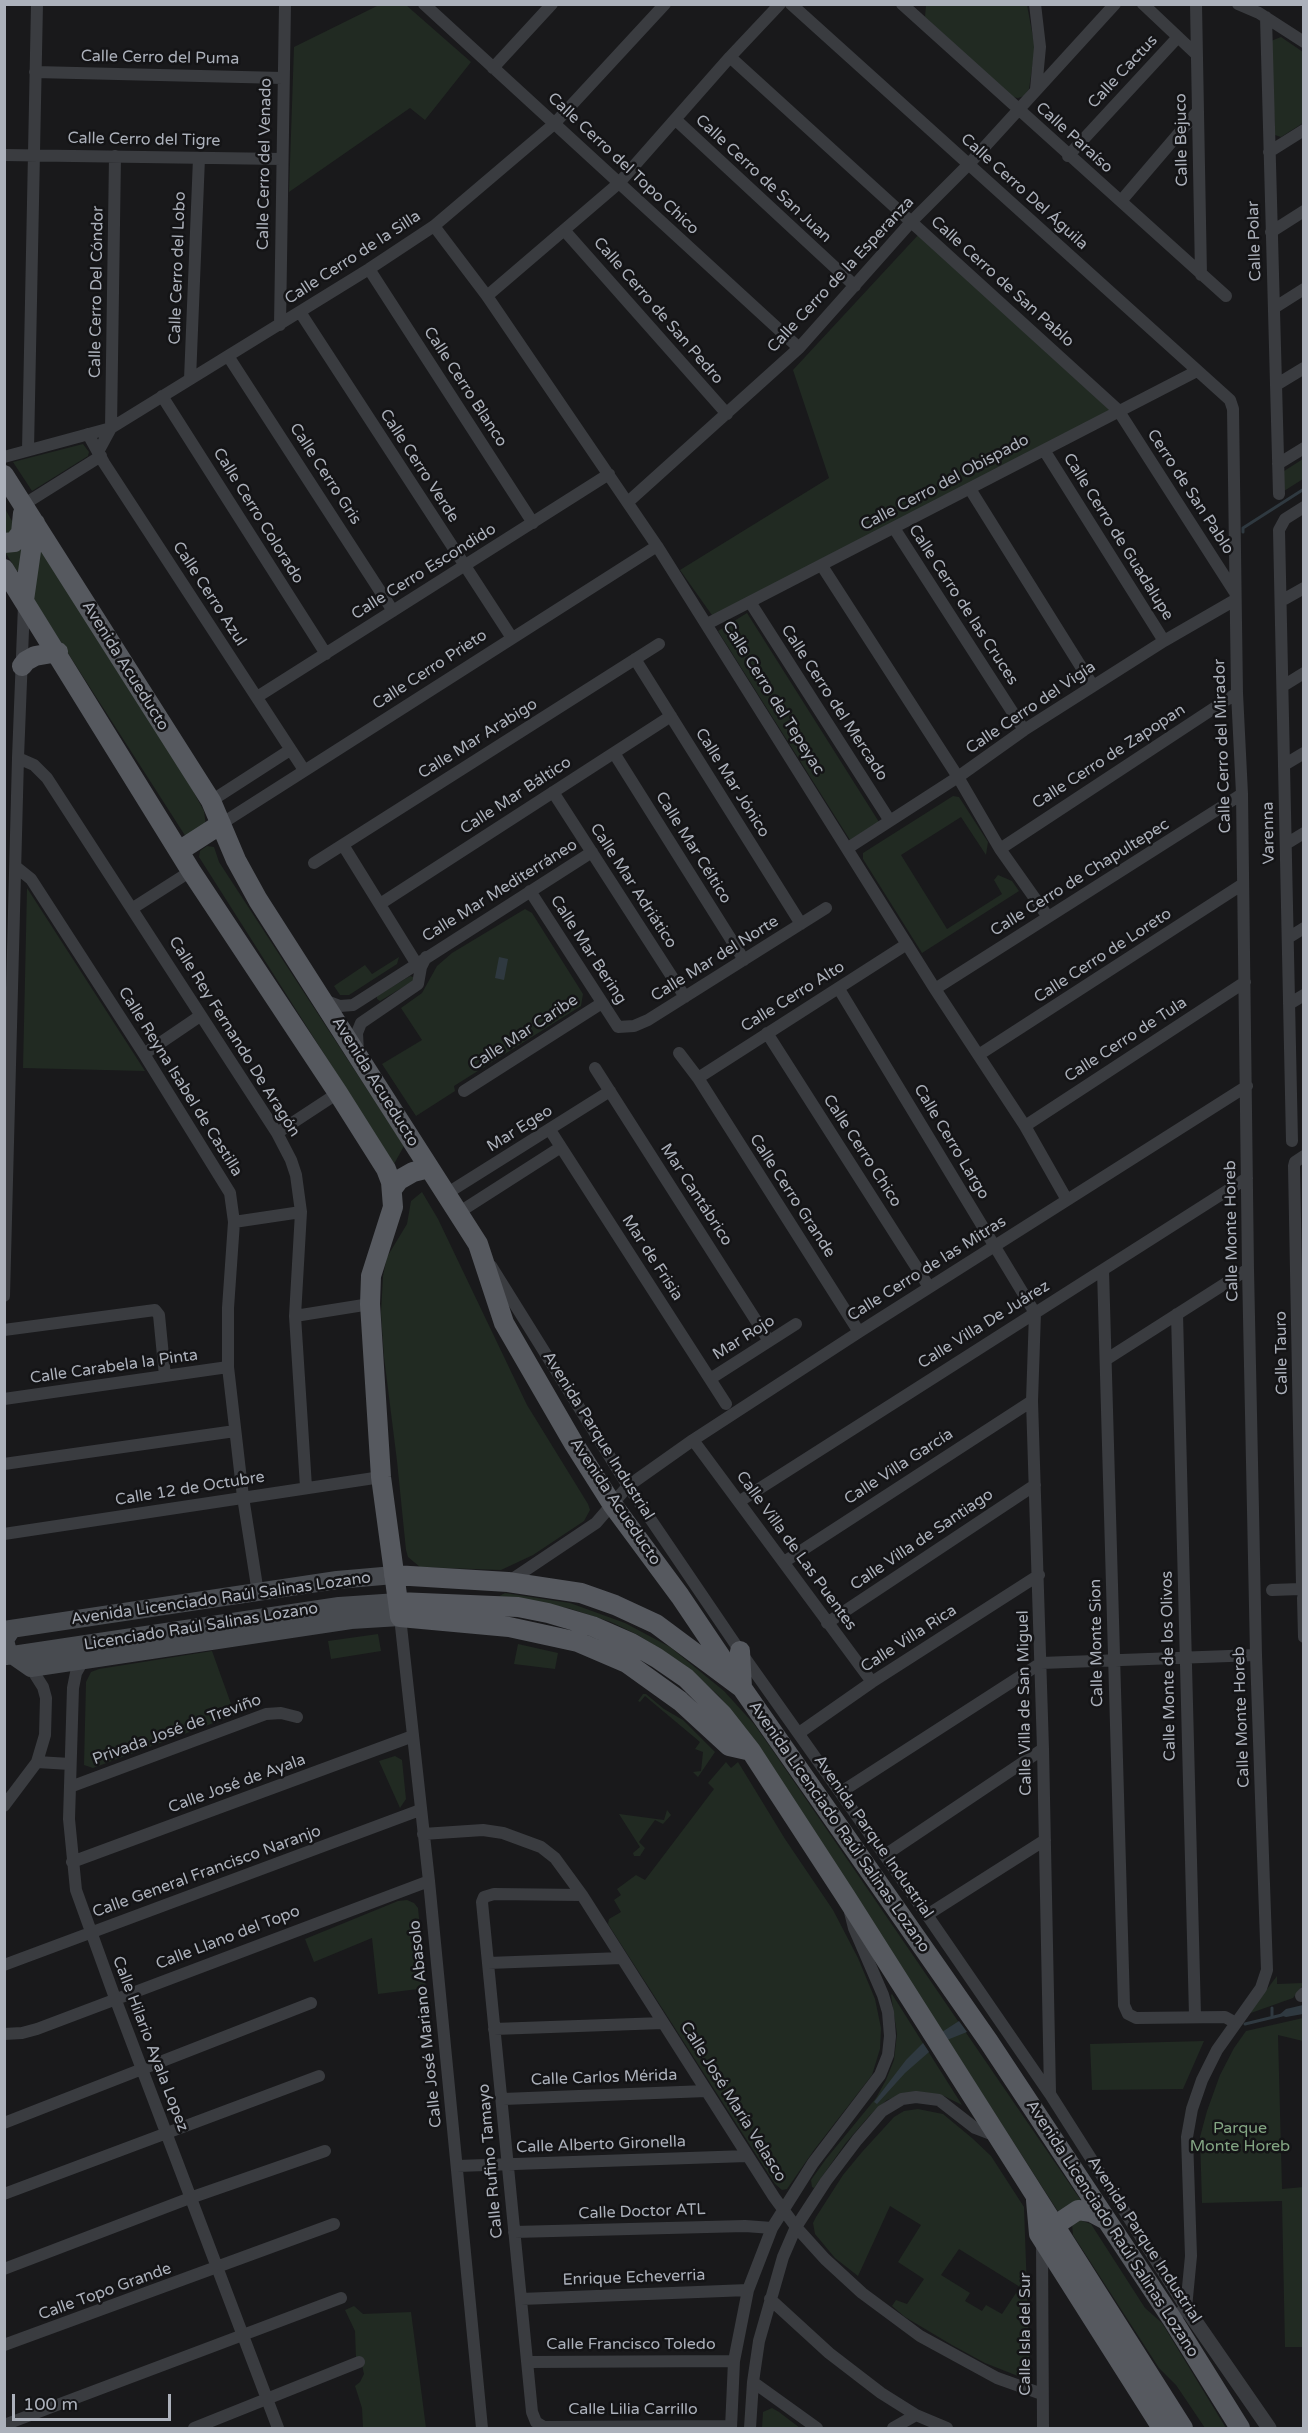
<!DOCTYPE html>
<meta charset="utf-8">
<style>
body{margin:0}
#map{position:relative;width:1308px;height:2433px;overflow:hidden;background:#19191b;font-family:"Varela Round",sans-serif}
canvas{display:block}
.frame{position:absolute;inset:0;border:6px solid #acb1bb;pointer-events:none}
.scale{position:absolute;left:12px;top:2394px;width:159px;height:27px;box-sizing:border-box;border:3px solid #acb1bb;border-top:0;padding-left:8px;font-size:18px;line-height:21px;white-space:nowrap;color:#acb1bb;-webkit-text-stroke:4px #141416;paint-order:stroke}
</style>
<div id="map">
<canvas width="1308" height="2433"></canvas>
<div class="frame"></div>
<div class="scale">100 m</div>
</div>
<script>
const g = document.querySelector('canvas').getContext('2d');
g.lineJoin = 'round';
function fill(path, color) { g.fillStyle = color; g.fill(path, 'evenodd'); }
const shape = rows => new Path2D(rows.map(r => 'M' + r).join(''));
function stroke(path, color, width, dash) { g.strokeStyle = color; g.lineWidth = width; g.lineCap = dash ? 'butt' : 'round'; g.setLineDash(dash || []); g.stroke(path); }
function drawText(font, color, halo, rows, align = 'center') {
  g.font = font + ' "Varela Round",sans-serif'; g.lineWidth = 5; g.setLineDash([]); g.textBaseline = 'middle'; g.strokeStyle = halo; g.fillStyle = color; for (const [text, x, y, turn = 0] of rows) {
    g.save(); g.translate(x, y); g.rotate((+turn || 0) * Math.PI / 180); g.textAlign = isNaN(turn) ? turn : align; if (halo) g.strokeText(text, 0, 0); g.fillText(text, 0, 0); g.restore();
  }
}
fill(shape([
 [379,5,406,5,471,62,425,120,410,108,289,192,294,47],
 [926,5,1027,5,1035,48,1029,89,1024,96,1018,98,1012,97,925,17],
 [1281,37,1303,52,1303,123,1281,137,1275,135,1271,41],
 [919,234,1113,413,714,618,680,570,829,478,793,370],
 [83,444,89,452,88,456,32,491,13,462],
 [1303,459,1303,479,1284,491,1284,471],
 [4,507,16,528,5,536],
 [24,538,19,571,17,571,5,552],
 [38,551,42,551,187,780,204,811,206,826,186,837,30,594],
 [747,613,879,822,850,840,718,631],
 [953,796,959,797,988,842,986,855,961,817,901,855,947,929,1002,894,994,880,998,875,1012,881,1019,891,922,953,863,859,863,853],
 [207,846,214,847,219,862,404,1146,394,1164,199,857,200,851],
 [27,888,145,1071,23,1068],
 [525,909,532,913,583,994,581,1006,454,1086,455,1091,416,1116,382,1064,422,1040,401,1008,422,993,437,966,452,953],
 [399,957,397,964,349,995,340,995,334,986,365,965,372,974],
 [410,976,413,977,413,981,380,1001,377,999,377,996],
 [422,1192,438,1219,527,1405,588,1504,590,1510,584,1521,533,1555,501,1570,420,1567,408,1557,406,1550,397,1461,384,1357,381,1313,383,1276,387,1257,407,1224,411,1201],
 [505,1593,570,1603,625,1623,670,1647,724,1691,754,1724,773,1751,1082,2202,1059,2213,756,1742,719,1696,683,1664,638,1635,611,1622,568,1608,494,1599],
 [378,1634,381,1651,331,1659,328,1641],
 [518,1644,558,1653,555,1669,514,1664],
 [212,1651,235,1715,93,1768,84,1765,86,1682,91,1672,99,1669],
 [643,1694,646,1694,664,1709,683,1720,715,1752,698,1777,693,1772,701,1771,703,1752,695,1749,700,1742,645,1696,640,1702,638,1701],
 [395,1756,402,1760,406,1799,400,1808,379,1761],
 [726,1762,731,1768,738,1762,785,1839,833,1910,858,1958,875,1999,881,2028,880,2049,872,2075,814,2150,787,2189,782,2190,775,2184,608,1924,609,1919,621,1912,614,1900,621,1895,617,1889,636,1875,645,1880,714,1789,708,1783],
 [667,1810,671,1815,663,1824,655,1820,639,1842,645,1848,640,1856,634,1856,633,1853,640,1847,619,1814,664,1820],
 [407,1900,414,1903,418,1908,426,1988,378,1994,372,1938,314,1962,305,1939,398,1901],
 [1277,1976,1277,1984,1303,1983,1303,1985,1293,1998,1248,2014],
 [892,1994,962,2105,944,2096,921,2092,907,2093,887,2100,870,2115,845,2144,814,2188,812,2187,811,2180,826,2159,876,2098,886,2080,894,2060,897,2034,891,1995],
 [1303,2018,1303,2041,1278,2035,1282,2189,1304,2187,1303,2347,1285,2347,1282,2201,1202,2203,1200,2137,1207,2111,1220,2075,1234,2048,1246,2031],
 [1204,2041,1183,2089,1092,2090,1090,2044],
 [918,2109,943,2114,972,2138,991,2156,1024,2207,1030,2375,1028,2380,985,2363,952,2345,905,2317,892,2306,896,2300,907,2304,924,2279,898,2262,921,2225,890,2206,858,2276,835,2258,815,2234,813,2223,816,2217,843,2175,862,2152,894,2117,904,2111],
 [959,2249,1020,2287,1002,2314,986,2305,982,2311,965,2301,970,2293,941,2275],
 [1077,2219,1091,2224,1145,2308,1162,2323,1226,2428,1205,2428,1176,2385,1159,2368,1073,2235,1072,2224],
 [354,2306,363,2314,411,2312,426,2428,363,2428,362,2408,355,2386,360,2382,364,2374,362,2365,356,2359,355,2331,345,2310],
 [772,2408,779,2412,800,2428,762,2428,763,2412]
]), '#212a22');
fill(shape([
 [499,957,508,959,504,980,495,978],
 [1303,2005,1303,2014,1286,2017,1279,2015,1286,2009],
 [959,2021,967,2032,947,2040,942,2032],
 [923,2043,929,2052,905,2073,877,2104,874,2102,906,2060]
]), '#2f3940');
stroke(shape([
 [1243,532,1243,528,1304,489],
 [1272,2008,1272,2017],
 [1245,2024,1282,2015]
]), '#2f3940', 3);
stroke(shape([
 [424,4,799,348],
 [791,4,1230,400,1233,409,1237,693,1242,794,1248,1269,1256,1655,1267,1970,1261,1988,1217,2050,1202,2080,1192,2109,1187,2137,1191,2256,1186,2308,1181,2312],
 [902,4,1226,296],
 [1035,4,1040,47,1036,89],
 [1143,4,1196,54],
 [1196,4,1201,275],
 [1238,4,1259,13,1304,42],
 [1266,17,1279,494],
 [730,57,1118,410,1234,591],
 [493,68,552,4],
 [35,72,283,78],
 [676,120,855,286],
 [1269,152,1304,130],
 [4,155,282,159],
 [1068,156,1178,37],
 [1121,201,1198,111],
 [434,226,487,296,657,546,935,989,1025,1126,1067,1200],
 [564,230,727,414],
 [1271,232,1304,211],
 [369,269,533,523],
 [487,296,619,183,730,57,780,4],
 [1274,308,1304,289],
 [300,312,512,638],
 [280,325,285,4],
 [228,356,393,611],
 [190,379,199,158],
 [1276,385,1304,368],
 [162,396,326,654],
 [88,434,104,463,304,770],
 [28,450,37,4],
 [1044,450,1164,641],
 [98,452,111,428,115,156],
 [4,457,111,428,369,269,434,226,554,124,665,4],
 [1278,464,1304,448],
 [970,489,1093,686],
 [628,502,799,348,911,222,969,164,1115,4],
 [23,505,101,456],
 [894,528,1024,730],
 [822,566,958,777,1000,849,1048,917],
 [1281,601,1304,588],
 [750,602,890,821],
 [707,624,1197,371],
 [635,659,801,924],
 [1283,686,1304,673],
 [257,697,609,474],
 [614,753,744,960],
 [18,758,34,765,47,778,277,1133,291,1160,296,1175,301,1212,295,1316,306,1487],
 [1284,765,1304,753],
 [553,792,685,997],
 [211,801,290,750],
 [221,824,657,546],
 [1286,844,1304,833],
 [343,845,416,963],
 [848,848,958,777,1024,730,1164,641,1235,600],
 [1000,849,1237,693],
 [314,863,659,644],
 [16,867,31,879,144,1054,230,1193,234,1222,228,1308,228,1367,243,1497,258,1593],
 [530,891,618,1027,634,1026,648,1020,826,908],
 [380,904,671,716],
 [133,908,191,871],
 [1288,938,1304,928],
 [839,989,1035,1313,1032,1401,1043,1749,1050,2092],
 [935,989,1242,794],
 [324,1000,340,1006,353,1005,592,852],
 [1289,1004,1304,995],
 [767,1033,929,1287],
 [358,1052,357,1033,361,1023,418,984,421,967,426,957],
 [679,1053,698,1078,859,1332],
 [144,1054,200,1016],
 [980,1054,1243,884],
 [595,1068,769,1341],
 [698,1078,907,944],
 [464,1091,602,1003],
 [1025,1126,1245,982],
 [550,1130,726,1404],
 [277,1133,338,1093],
 [1292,1141,1279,530,1285,519,1304,507],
 [446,1194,610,1091],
 [458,1213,561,1147],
 [234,1222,301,1212],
 [491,1266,628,1486,740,1651,927,1915,1050,2094,1186,2308],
 [1103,1270,1124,2005,1128,2014,1136,2018,1225,2017,1236,2023],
 [4,1296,18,758,24,605],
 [1177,1314,1195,2016],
 [295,1316,370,1304],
 [4,1330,155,1310,159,1315,165,1376],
 [1107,1359,1248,1269],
 [710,1379,796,1324],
 [4,1399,228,1367],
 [693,1440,872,1682],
 [4,1464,235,1431],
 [740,1501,1247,1178],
 [4,1534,381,1477],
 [784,1562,1032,1401],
 [508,1582,596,1523,628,1486,693,1440,859,1332,1247,1086],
 [1272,1590,1300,1589,1302,1586,1294,1166,1295,1162,1304,1156],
 [1303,1598,1304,1637],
 [400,1617,429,1881,482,2428],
 [827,1623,1035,1485],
 [84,1659,76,1673,73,1688,69,1819,76,1890,115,1998,278,2428],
 [799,1733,872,1682,1039,1575],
 [37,1762,70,1764],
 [70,1787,266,1714,281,1713,297,1717],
 [841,1792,1041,1663,1256,1655],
 [4,1806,37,1762,45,1735,46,1698,43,1687,31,1668],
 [423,1834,483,1830,503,1833,541,1847,555,1858,582,1895,774,2197,796,2227,825,2259,862,2293,920,2336,997,2378,1042,2394],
 [885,1855,1043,1749],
 [72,1862,413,1736],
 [582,1895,494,1894,484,1897,482,1902,532,2412,536,2422,544,2427,731,2426],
 [927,1915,1045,1840],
 [488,1963,622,1958],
 [4,1965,420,1810],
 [1301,1996,1304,1993],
 [494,2029,663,2023],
 [4,2034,22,2033,37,2029,429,1881],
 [503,2099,706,2091],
 [4,2123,311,2003],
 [457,2166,747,2156],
 [4,2194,319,2076],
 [514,2232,745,2226,772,2228],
 [1042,2241,1043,2428],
 [4,2269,190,2198,325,2151],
 [521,2299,748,2290],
 [770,2299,829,2353,881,2393,916,2415,947,2428],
 [4,2345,334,2224],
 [529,2362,734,2361],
 [753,2382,817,2428],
 [4,2425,341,2298],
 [194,2428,359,2362],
 [731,2428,734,2361,748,2290,772,2228,813,2163,880,2075,888,2055,890,2036,888,2012,883,1995,854,1928,850,1912],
 [750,2428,753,2382,759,2341,783,2257,796,2227,826,2181,857,2140,882,2111,902,2099,916,2097,939,2100,975,2128,996,2136],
 [893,2428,916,2415]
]), '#3a3c40', 12);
stroke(shape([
 [1186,2308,1269,2428]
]), '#3a3c40', 15);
stroke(shape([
 [12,1629,5,1640,8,1652,31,1668,351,1620,400,1617],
 [4,1630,337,1580,394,1575],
 [6,1656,339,1606,398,1602]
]), '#484b50', 18);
stroke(shape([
 [4,475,211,801,236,860,258,900,478,1244,504,1323,574,1444,612,1504,680,1596,742,1688],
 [4,543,14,542,21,533,23,513],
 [4,569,191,871,338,1093,386,1169,391,1182,393,1207,371,1276,370,1304,381,1477,400,1617,509,1627,578,1642,627,1663,680,1701,729,1746,751,1751],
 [24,600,35,523],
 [22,666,26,661,35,656,58,652],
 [179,851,221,824],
 [393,1188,399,1180,413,1172,429,1168],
 [394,1575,508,1582,581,1593,615,1605,656,1624,742,1688,989,2042,1172,2319,1240,2428],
 [398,1602,518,1607,548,1613,592,1626,631,1643,657,1658,686,1678,722,1714,751,1751,846,1897,1183,2428],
 [740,1651,742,1688],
 [1036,2200,1039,2234,1162,2428],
 [1045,2236,1054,2226,1078,2210,1091,2212,1106,2220]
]), '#56595f', 20);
drawText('16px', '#acb1bb', '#141416', [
 ["Calle Cerro del Puma",160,58,1],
 ["Calle Cactus",1123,72,-47],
 ["Calle Paraíso",1074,138,42],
 ["Calle Cerro del Tigre",144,140,1],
 ["Calle Bejuco",1182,140,-91],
 ["Calle Cerro del Venado",265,164,-89],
 ["Calle Cerro del Topo Chico",623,164,43],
 ["Calle Cerro de San Juan",763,179,43],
 ["Calle Cerro Del Águila",1024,192,42],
 ["Calle Polar",1255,241,-92],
 ["Calle Cerro de la Silla",353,258,-33],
 ["Calle Cerro del Lobo",178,268,-88],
 ["Calle Cerro de la Esperanza",841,275,-47],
 ["Calle Cerro de San Pablo",1002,282,42],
 ["Calle Cerro Del Cóndor",97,292,-89],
 ["Calle Cerro de San Pedro",658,311,49],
 ["Calle Cerro Blanco",465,387,57],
 ["Calle Cerro Verde",419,466,57],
 ["Calle Cerro Gris",325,474,57],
 ["Calle Cerro del Obispado",945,483,-28],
 ["Cerro de San Pablo",1190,492,57],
 ["Calle Cerro Colorado",258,516,58],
 ["Calle Cerro de Guadalupe",1118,537,58],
 ["Calle Cerro Escondido",424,572,-32],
 ["Calle Cerro Azul",209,594,57],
 ["Calle Cerro de las Cruces",963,605,57],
 ["Avenida Acueducto",125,666,58],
 ["Calle Cerro Prieto",430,670,-33],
 ["Calle Cerro del Tepeyac",773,698,58],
 ["Calle Cerro del Mercado",834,703,57],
 ["Calle Cerro del Vigía",1031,708,-34],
 ["Calle Mar Arabigo",478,739,-32],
 ["Calle Cerro del Mirador",1223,746,-92],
 ["Calle Cerro de Zapopan",1109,757,-33],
 ["Calle Mar Jónico",732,783,58],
 ["Calle Mar Báltico",516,796,-33],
 ["Varenna",1269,833,-91],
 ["Calle Mar Céltico",693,848,58],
 ["Calle Cerro de Chapultepec",1080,878,-32],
 ["Calle Mar Adriático",633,886,57],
 ["Calle Mar Mediterráneo",500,891,-32],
 ["Calle Mar Bering",588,950,57],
 ["Calle Cerro de Loreto",1103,956,-33],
 ["Calle Mar del Norte",715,959,-32],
 ["Calle Cerro Alto",793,997,-32],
 ["Calle Mar Caribe",524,1033,-33],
 ["Calle Rey Fernando De Aragón",234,1037,58],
 ["Calle Cerro de Tula",1126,1040,-33],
 ["Calle Reyna Isabel de Castilla",180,1082,58],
 ["Avenida Acueducto",375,1082,58],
 ["Mar Egeo",520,1129,-32],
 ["Calle Cerro Largo",951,1142,59],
 ["Calle Cerro Chico",862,1151,57],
 ["Mar Cantábrico",696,1195,57],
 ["Calle Cerro Grande",792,1196,57],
 ["Calle Monte Horeb",1232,1231,-91],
 ["Mar de Frisia",652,1258,57],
 ["Calle Cerro de las Mitras",927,1269,-32],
 ["Calle Villa De Juárez",984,1325,-32],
 ["Mar Rojo",744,1338,-32],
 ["Calle Tauro",1282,1353,-91],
 ["Calle Carabela la Pinta",114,1367,-8],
 ["Avenida Parque Industrial",598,1436,58],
 ["Calle Villa García",899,1467,-33],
 ["Calle 12 de Octubre",190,1489,-9],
 ["Avenida Acueducto",615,1502,56],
 ["Calle Villa de Santiago",922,1540,-34],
 ["Calle Villa de Las Puentes",796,1551,54],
 ["Avenida Licenciado Raúl Salinas Lozano",221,1599,-8],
 ["Licenciado Raúl Salinas Lozano",201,1627,-9],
 ["Calle Villa Rica",909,1639,-33],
 ["Calle Monte Sion",1097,1643,-91],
 ["Calle Monte de los Olivos",1169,1666,-91],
 ["Calle Villa de San Miguel",1025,1703,-91],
 ["Calle Monte Horeb",1242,1717,-92],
 ["Privada José de Treviño",177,1730,-20],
 ["Calle José de Ayala",237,1784,-20],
 ["Avenida Licenciado Raúl Salinas Lozano",839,1827,55],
 ["Avenida Parque Industrial",873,1837,55],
 ["Calle General Francisco Naranjo",207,1872,-20],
 ["Calle Llano del Topo",228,1938,-21],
 ["Calle José Mariano Abasolo",426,2024,-96],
 ["Calle Hilario Ayala Lopez",150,2044,69],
 ["Calle Carlos Mérida",604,2078,-2],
 ["Calle José María Velasco",733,2102,58],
 ["Calle Alberto Gironella",601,2145,-2],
 ["Calle Rufino Tamayo",491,2161,-95],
 ["Calle Doctor ATL",642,2212,-2],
 ["Avenida Licenciado Raúl Salinas Lozano",1112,2229,57],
 ["Avenida Parque Industrial",1144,2240,57],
 ["Enrique Echeverria",634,2278,-2],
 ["Calle Topo Grande",105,2292,-20],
 ["Calle Isla del Sur",1026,2334,-90],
 ["Calle Francisco Toledo",631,2345],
 ["Calle Lilia Carrillo",633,2410]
]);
drawText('16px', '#83a583', '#141416', [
 ["Parque",1240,2129],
 ["Monte Horeb",1240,2147]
]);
</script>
